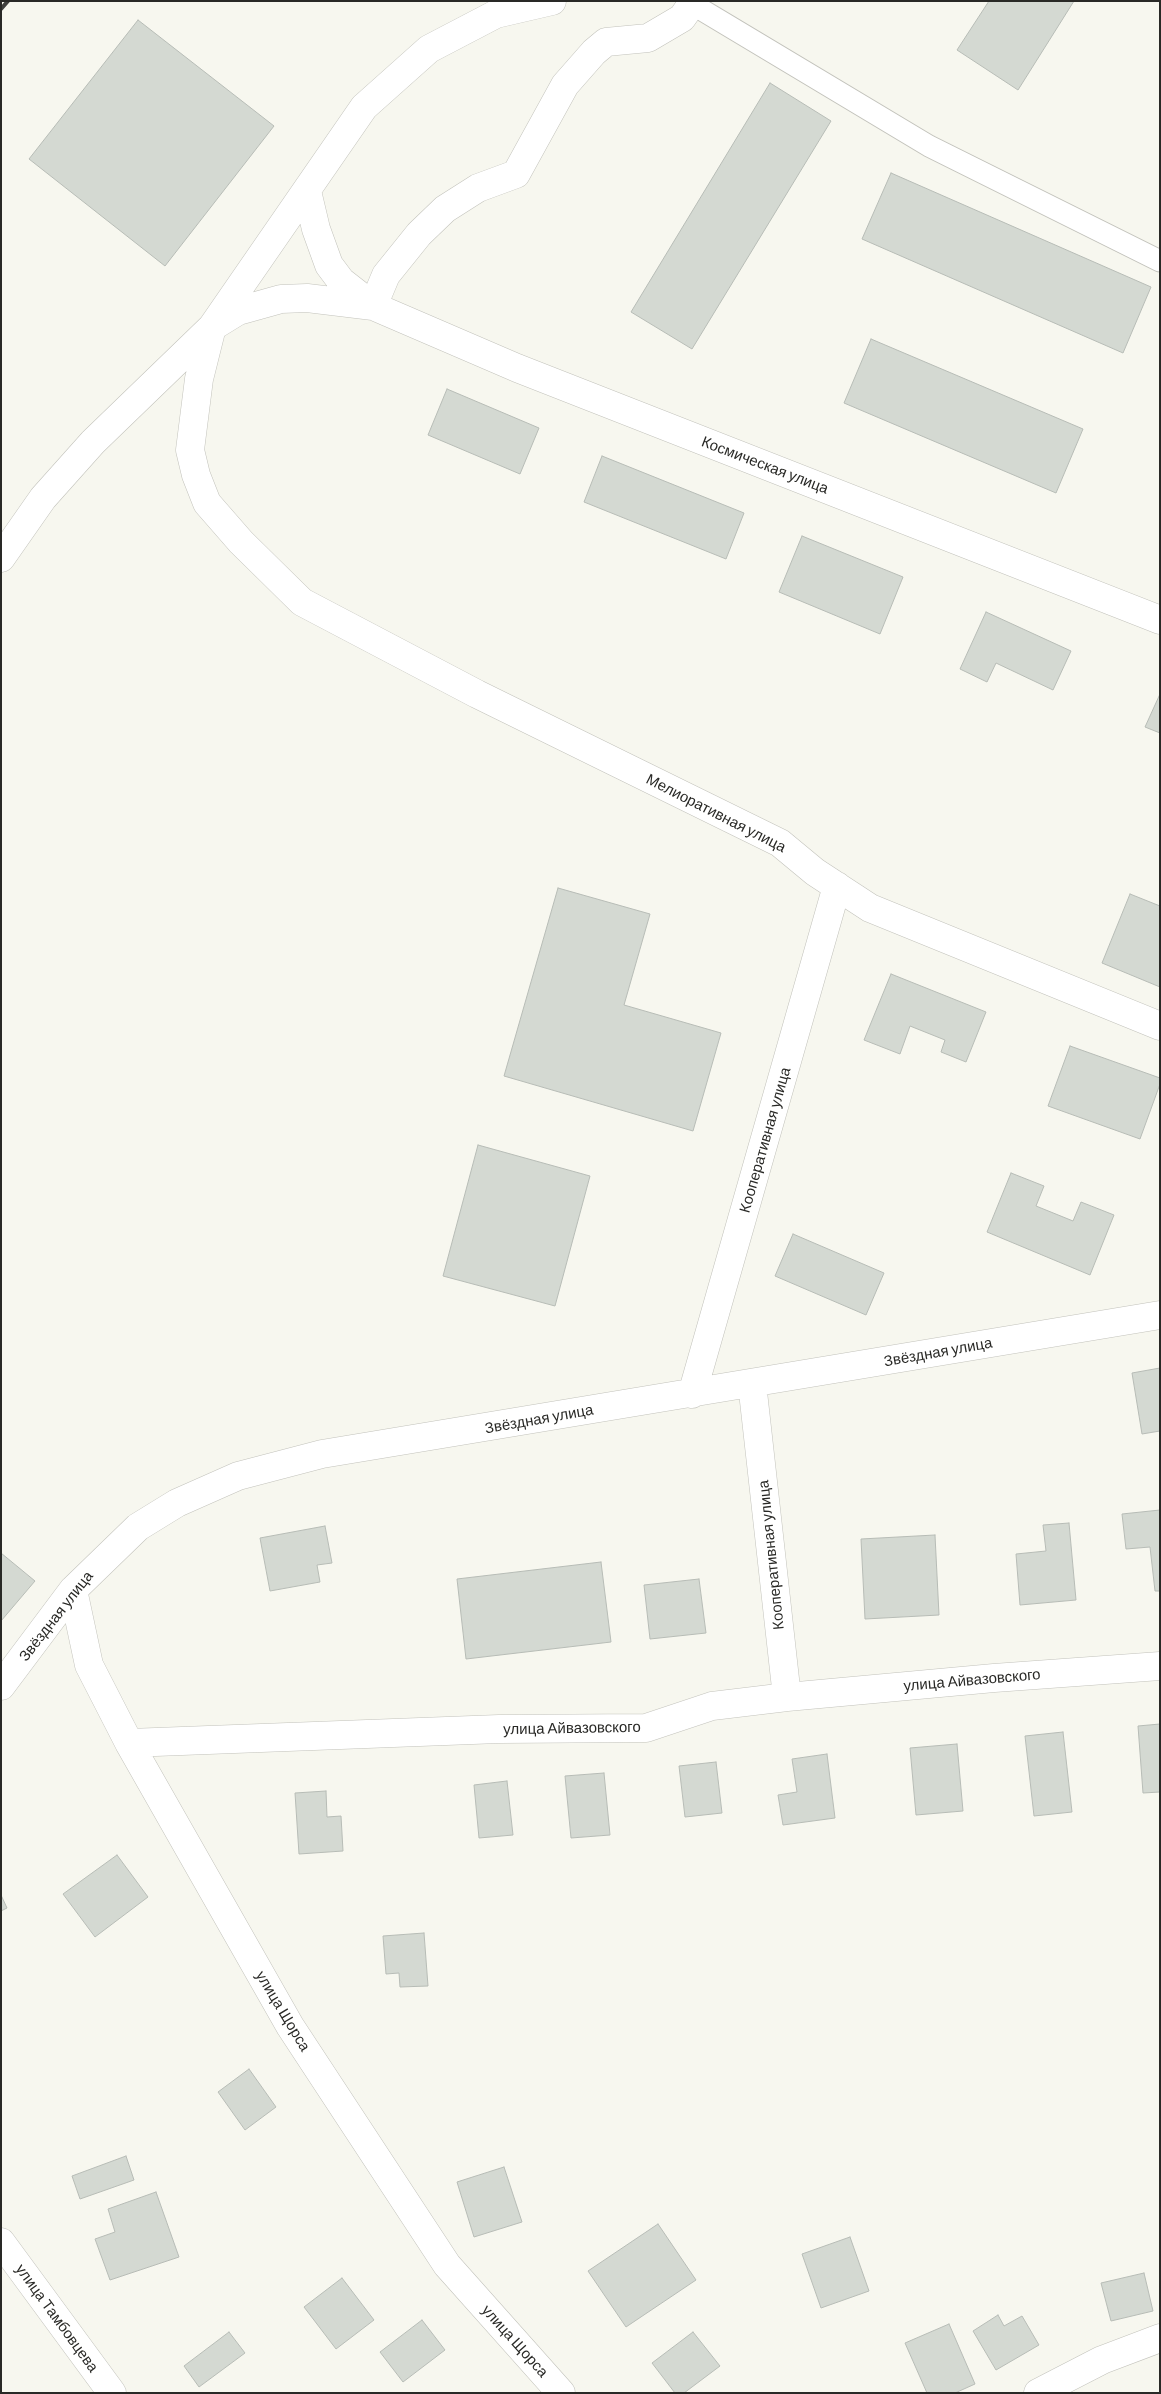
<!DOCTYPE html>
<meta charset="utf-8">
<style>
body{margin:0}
#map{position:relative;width:1161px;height:2394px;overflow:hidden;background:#f7f7ef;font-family:Barlow,sans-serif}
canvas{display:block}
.frame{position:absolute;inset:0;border:2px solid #292926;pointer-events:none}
</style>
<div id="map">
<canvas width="1161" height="2394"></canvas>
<div class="frame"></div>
</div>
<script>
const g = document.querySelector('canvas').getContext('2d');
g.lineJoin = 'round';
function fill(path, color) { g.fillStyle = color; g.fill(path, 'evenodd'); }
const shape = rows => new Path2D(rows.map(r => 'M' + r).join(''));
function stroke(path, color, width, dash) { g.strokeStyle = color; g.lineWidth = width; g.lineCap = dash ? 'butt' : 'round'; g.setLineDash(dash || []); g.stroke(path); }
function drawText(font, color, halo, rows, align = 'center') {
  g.font = font + ' Barlow,sans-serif'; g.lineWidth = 4; g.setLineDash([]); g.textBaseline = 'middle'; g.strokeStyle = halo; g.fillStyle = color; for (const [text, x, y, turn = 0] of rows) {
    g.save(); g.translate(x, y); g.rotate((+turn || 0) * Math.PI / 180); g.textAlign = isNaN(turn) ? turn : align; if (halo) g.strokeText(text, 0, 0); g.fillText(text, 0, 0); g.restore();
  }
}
const building = shape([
 [989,1,1074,1,1018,90,957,50,989,1],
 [138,20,274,126,165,266,29,159,138,20],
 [770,83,831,121,692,349,631,312,770,83],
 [891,173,1151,287,1123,353,862,239,891,173],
 [871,339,1083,429,1056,493,844,403,871,339],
 [447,389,539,428,520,474,428,435,447,389],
 [602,456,744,513,726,559,584,502,602,456],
 [802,536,903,577,880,634,779,592,802,536],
 [986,612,1071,651,1053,690,996,663,987,682,960,669,986,612],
 [1160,694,1160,733,1145,727,1160,694],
 [558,888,650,914,624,1005,721,1033,693,1131,504,1076,558,888],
 [1130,894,1160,906,1160,987,1102,963,1130,894],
 [891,974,986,1012,966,1062,941,1052,945,1040,910,1026,900,1054,864,1040,891,974],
 [1070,1046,1160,1078,1160,1084,1140,1139,1048,1106,1070,1046],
 [478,1145,590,1176,555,1306,443,1276,478,1145],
 [1011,1173,1044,1186,1036,1206,1073,1221,1081,1202,1114,1215,1090,1275,987,1232,1011,1173],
 [793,1234,884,1273,866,1315,775,1276,793,1234],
 [1160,1368,1160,1431,1142,1434,1132,1373,1160,1368],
 [1160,1510,1160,1591,1155,1591,1150,1547,1126,1549,1122,1514,1160,1510],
 [1069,1523,1076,1600,1020,1605,1016,1554,1046,1551,1043,1525,1069,1523],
 [325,1526,332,1563,317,1565,320,1582,270,1591,260,1538,325,1526],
 [935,1535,939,1615,865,1619,861,1539,935,1535],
 [1,1553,35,1581,1,1621,1,1553],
 [601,1562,611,1642,466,1659,457,1579,601,1562],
 [699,1579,706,1633,650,1639,644,1585,699,1579],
 [1160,1724,1160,1792,1143,1793,1138,1726,1160,1724],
 [1063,1732,1072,1812,1034,1816,1025,1736,1063,1732],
 [957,1744,963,1811,916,1815,910,1748,957,1744],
 [827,1754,835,1818,783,1825,778,1795,797,1792,792,1759,827,1754],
 [716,1762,722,1813,685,1817,679,1766,716,1762],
 [604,1773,610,1835,571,1838,565,1776,604,1773],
 [507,1781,513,1835,479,1838,474,1785,507,1781],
 [326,1791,327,1817,341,1816,343,1851,299,1854,295,1793,326,1791],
 [117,1855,148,1897,95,1937,63,1894,117,1855],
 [1,1895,7,1908,1,1911,1,1895],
 [424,1933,428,1986,400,1987,399,1973,386,1974,383,1936,424,1933],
 [249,2069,276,2107,245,2130,218,2092,249,2069],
 [126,2156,134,2180,80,2199,72,2176,126,2156],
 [504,2167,522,2222,474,2237,457,2182,504,2167],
 [156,2192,179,2257,110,2280,95,2239,115,2232,108,2209,156,2192],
 [658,2224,696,2280,626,2327,588,2271,658,2224],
 [850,2237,869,2291,821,2308,802,2254,850,2237],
 [1144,2273,1153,2311,1111,2321,1101,2283,1144,2273],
 [342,2278,374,2320,336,2349,304,2307,342,2278],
 [998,2315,1004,2326,1022,2316,1039,2345,996,2370,973,2331,998,2315],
 [422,2320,445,2350,403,2382,380,2352,422,2320],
 [949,2324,975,2384,955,2393,927,2393,905,2343,949,2324],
 [229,2332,245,2353,199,2387,184,2366,229,2332],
 [693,2332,720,2366,684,2393,675,2393,652,2363,693,2332]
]);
fill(building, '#d4d9d2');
stroke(building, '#b7bcb6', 1);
const lane = shape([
 [692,4,929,146,1160,261]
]);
const street = shape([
 [552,1,496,14,429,49,364,107,212,327,199,379,190,450,196,475,207,503,241,542,302,602,477,694,780,843,815,872,870,908,1160,1026],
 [307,191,316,229,329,265,341,281,373,306,517,368,1160,620],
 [373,306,386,275,419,234,445,209,478,188,516,174,565,85,594,52,606,42,648,38,682,18,694,1],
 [1,558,43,498,93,442,212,327,238,311,281,299,307,298,373,306],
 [752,1383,787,1697],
 [692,1394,837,886],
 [73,1590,89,1665,129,1743,290,2026,447,2265,561,2393],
 [1,1686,73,1590,138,1527,177,1503,238,1476,322,1454,1160,1315],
 [129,1743,499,1729,646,1728,712,1706,787,1697,994,1678,1160,1666],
 [1,2242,112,2393],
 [1038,2393,1102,2360,1160,2338]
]);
stroke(lane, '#c2c2bb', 23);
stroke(street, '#c2c2bb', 29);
stroke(lane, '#fff', 21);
stroke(street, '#fff', 28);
stroke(shape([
 [1,9,8,1]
]), '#40403d', 4);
drawText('15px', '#292926', '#fff', [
 ["Космическая улица",765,465,21],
 ["Мелиоративная улица",716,813,27],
 ["Кооперативная улица",765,1140,-74],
 ["Звёздная улица",938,1352,-10],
 ["Звёздная улица",539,1419,-10],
 ["Кооперативная улица",771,1555,-96],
 ["Звёздная улица",56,1616,-52],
 ["улица Айвазовского",972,1680,-5],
 ["улица Айвазовского",572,1728,-1],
 ["улица Щорса",283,2011,59],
 ["улица Тамбовцева",57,2318,54],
 ["улица Щорса",515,2341,48]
]);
</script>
